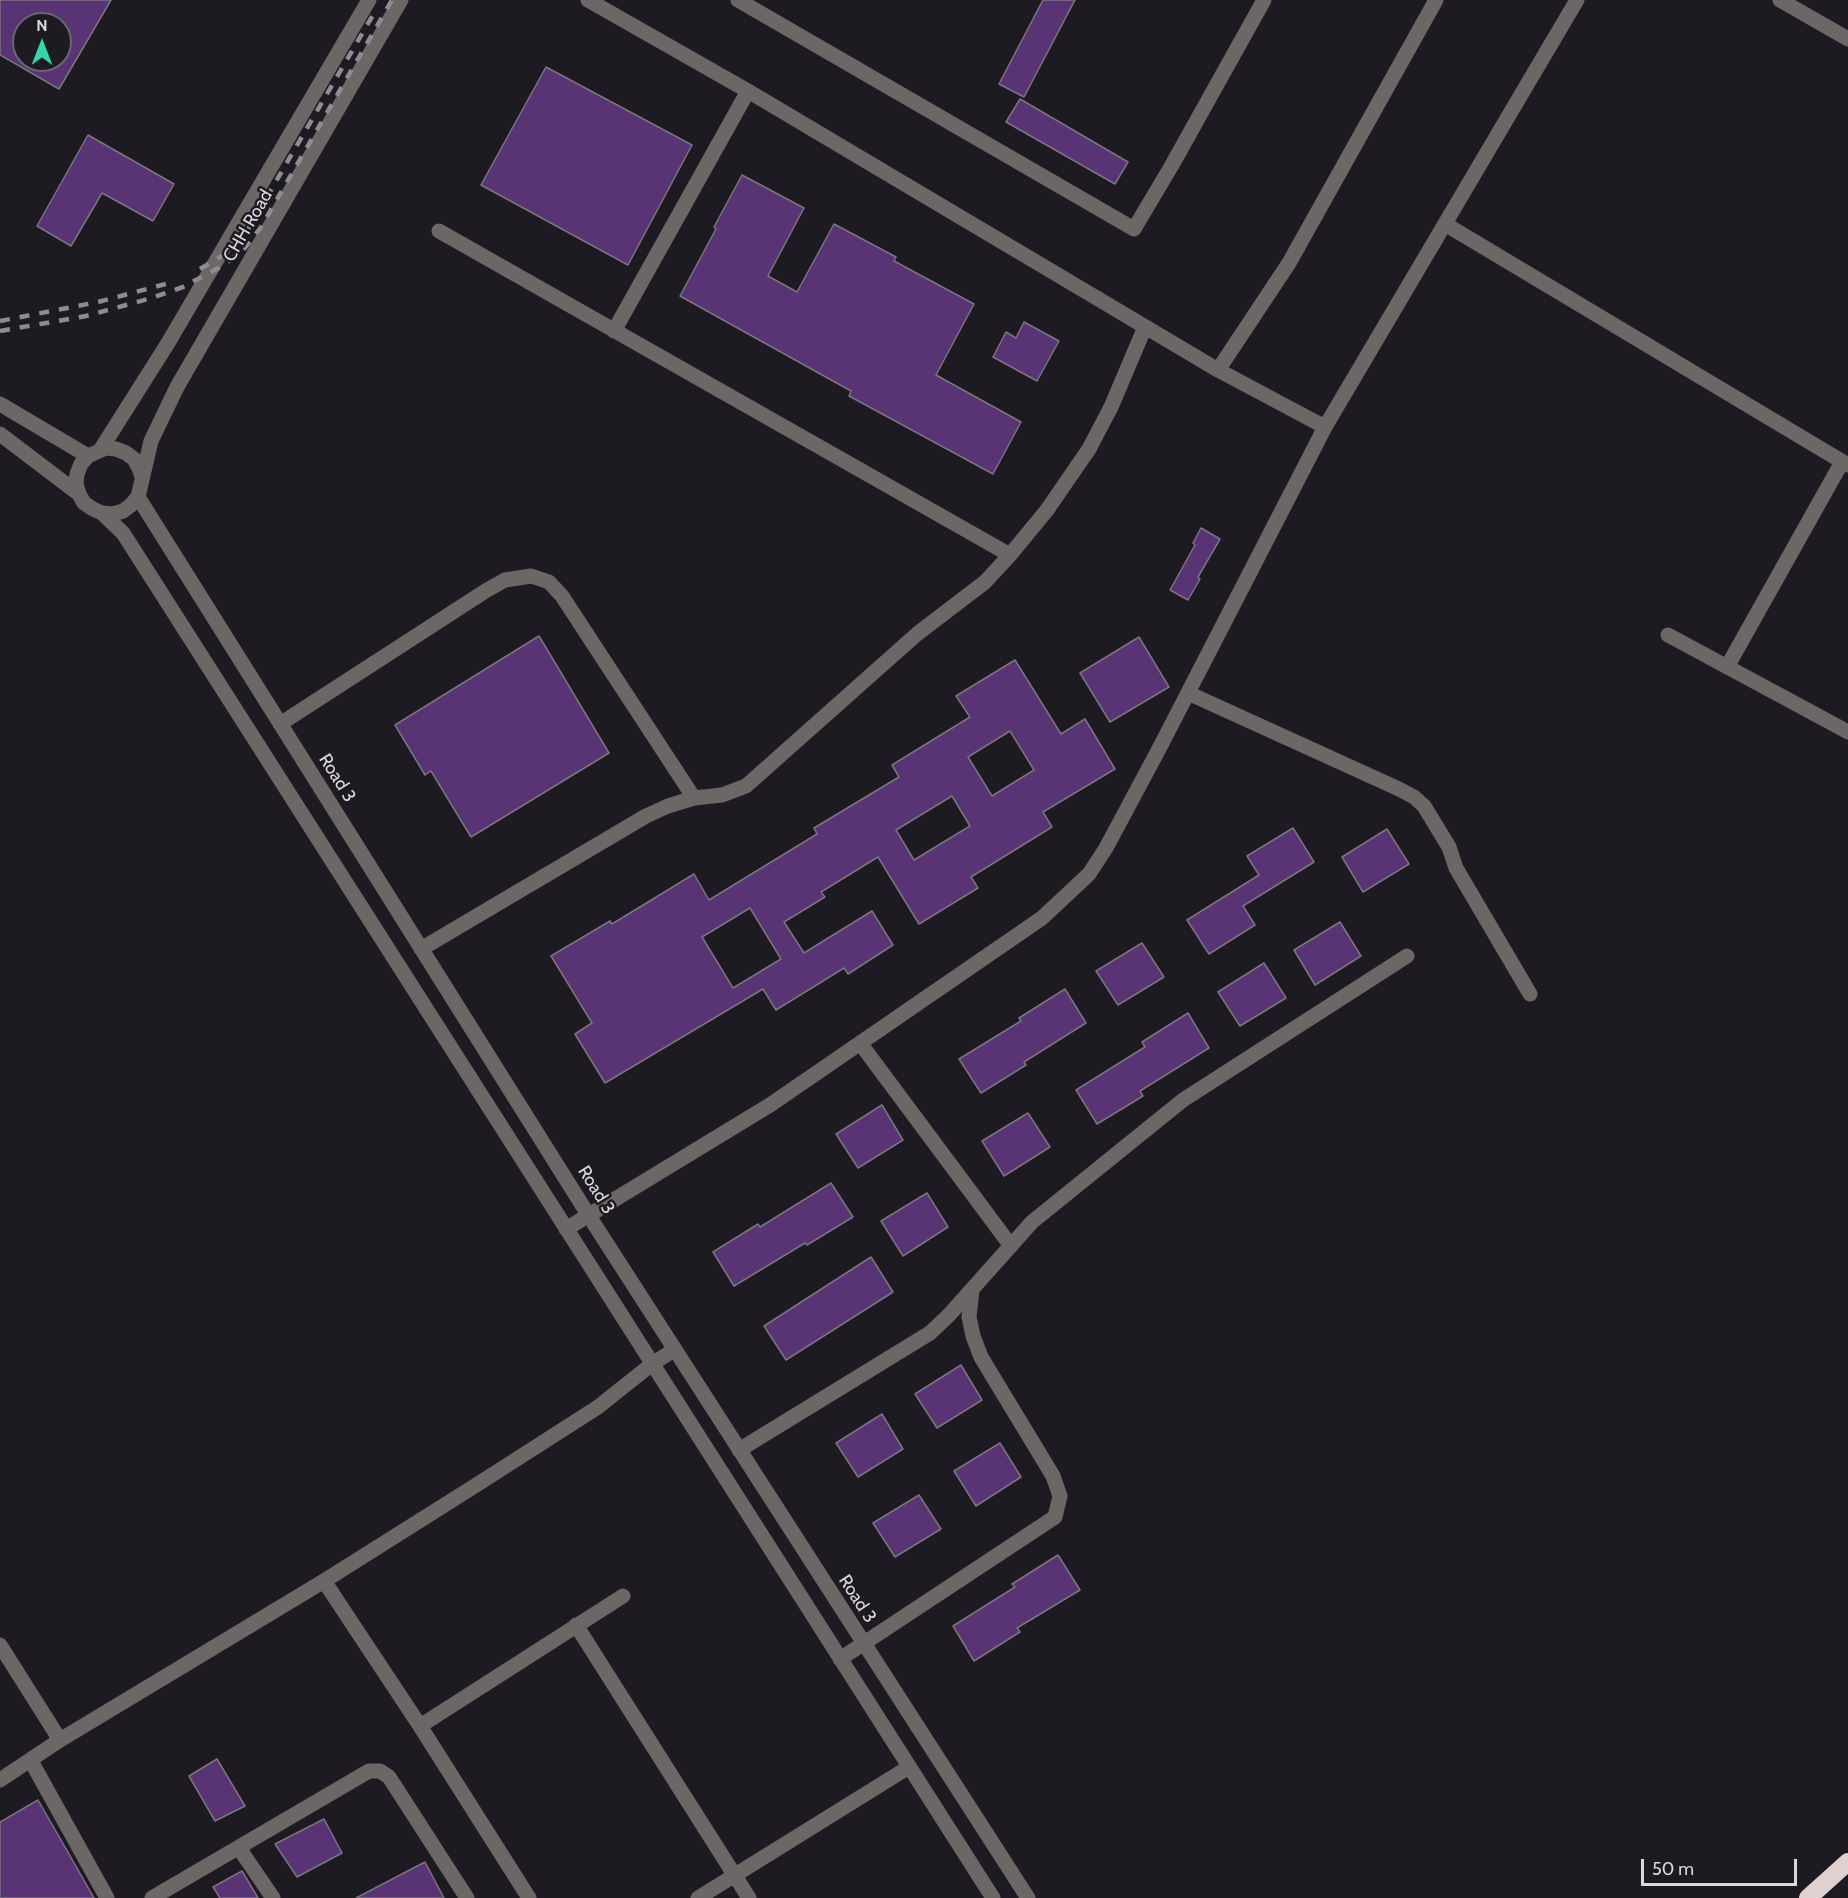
<!DOCTYPE html>
<style>
body{margin:0}
#map{position:relative;width:1848px;height:1898px;overflow:hidden;background:#1e1a22;font-family:Cabin,sans-serif}
canvas{display:block}
.north{position:absolute;left:12px;top:12px;width:60px;height:60px;box-sizing:border-box;background:#1e1a22;border:2px solid #69666d;border-radius:50%;rotate:0deg;font-size:16px;font-weight:700;line-height:24px;text-align:center;color:#dad8dd}
.north::after{content:'';display:block;margin:auto;width:21px;height:27px;background:#37d4a6;clip-path:polygon(50% 0,100% 100%,50% 72%,0 100%)}
.scale{position:absolute;left:1641px;top:1859px;width:156px;height:27px;box-sizing:border-box;border:3px solid #dad8dd;border-top:0;padding-left:8px;font-size:18px;line-height:21px;white-space:nowrap;color:#dad8dd;-webkit-text-stroke:4px #1e1a22;paint-order:stroke}
</style>
<div id="map">
<canvas width="1848" height="1898"></canvas>
<div class="north">N</div>
<div class="scale">50 m</div>
</div>
<script>
const g = document.querySelector('canvas').getContext('2d');
g.lineJoin = 'round';
function fill(path, color) { g.fillStyle = color; g.fill(path, 'evenodd'); }
const shape = rows => new Path2D(rows.map(r => 'M' + r).join(''));
function stroke(path, color, width, dash) { g.strokeStyle = color; g.lineWidth = width; g.lineCap = dash ? 'butt' : 'round'; g.setLineDash(dash || []); g.stroke(path); }
function drawText(font, color, halo, rows, align = 'center') {
  g.font = font + ' Cabin,sans-serif'; g.lineWidth = 5; g.setLineDash([]); g.textBaseline = 'middle'; g.strokeStyle = halo; g.fillStyle = color; for (const [text, x, y, turn = 0] of rows) {
    g.save(); g.translate(x, y); g.rotate((+turn || 0) * Math.PI / 180); g.textAlign = isNaN(turn) ? turn : align; if (halo) g.strokeText(text, 0, 0); g.fillText(text, 0, 0); g.restore();
  }
}
const building = shape([
 [0,0,111,0,59,89,0,55,0,0],
 [24,24,60,24,60,60,24,60,24,24],
 [1043,0,1075,0,1024,97,999,84,1043,0],
 [546,67,692,145,628,265,481,185,546,67],
 [1020,99,1128,162,1115,184,1006,122,1020,99],
 [88,135,174,184,153,221,102,193,71,246,37,226,88,135],
 [742,175,804,208,768,276,797,292,834,224,896,257,894,261,974,304,936,375,1021,422,993,474,849,396,851,391,680,296,716,229,714,227,742,175],
 [1024,322,1059,341,1037,381,993,357,1006,332,1016,338,1024,322],
 [1201,528,1220,539,1198,577,1200,579,1188,600,1170,590,1195,545,1193,543,1201,528],
 [539,636,609,753,471,837,431,771,425,775,395,725,539,636],
 [1139,637,1169,687,1110,722,1080,673,1139,637],
 [1015,660,1061,734,1085,719,1115,769,1043,812,1052,827,971,877,978,888,919,924,878,857,821,892,825,897,784,922,804,953,872,911,893,945,848,974,844,968,776,1010,763,989,605,1083,575,1034,592,1023,551,956,610,921,612,924,694,874,709,900,817,834,814,828,899,777,892,765,970,717,956,696,1015,660],
 [1010,731,1034,770,992,796,968,757,1010,731],
 [952,796,970,826,914,860,896,830,952,796],
 [750,908,781,959,733,988,702,937,750,908],
 [1293,828,1314,862,1243,906,1255,925,1209,954,1187,920,1259,875,1247,856,1293,828],
 [1387,829,1409,864,1363,892,1342,857,1387,829],
 [1340,922,1361,956,1315,985,1294,950,1340,922],
 [1142,943,1164,977,1118,1005,1096,971,1142,943],
 [1264,963,1286,998,1240,1026,1218,992,1264,963],
 [1065,989,1086,1023,1024,1062,1026,1065,981,1093,959,1059,1021,1021,1019,1018,1065,989],
 [1188,1013,1209,1048,1140,1091,1143,1096,1097,1124,1076,1090,1145,1047,1142,1042,1188,1013],
 [882,1105,903,1140,858,1168,836,1134,882,1105],
 [1028,1113,1050,1147,1004,1176,982,1141,1028,1113],
 [831,1183,853,1217,807,1245,805,1243,734,1286,713,1252,758,1224,760,1227,831,1183],
 [927,1193,948,1227,903,1256,881,1221,927,1193],
 [871,1257,893,1292,786,1360,764,1326,871,1257],
 [961,1365,982,1400,937,1428,915,1394,961,1365],
 [882,1414,903,1449,858,1477,836,1443,882,1414],
 [1000,1443,1021,1477,976,1506,954,1471,1000,1443],
 [919,1495,941,1529,895,1557,873,1523,919,1495],
 [1058,1555,1080,1590,1017,1628,1020,1632,974,1661,953,1626,1015,1587,1012,1584,1058,1555],
 [217,1759,245,1806,215,1821,189,1776,217,1759],
 [38,1800,65,1847,94,1898,0,1898,0,1822,38,1800],
 [324,1819,342,1853,297,1877,275,1844,324,1819],
 [425,1862,444,1898,356,1898,425,1862],
 [242,1871,258,1898,220,1898,213,1887,242,1871]
]);
fill(building, '#583474');
stroke(building, '#7a757f', 1.5);
stroke(shape([
 [588,0,748,91,1218,370,1325,427,1577,0],
 [738,0,1134,229,1172,165,1264,0],
 [1780,0,1848,39],
 [1445,224,1848,465],
 [439,231,1010,555],
 [614,331,748,91],
 [1218,370,1289,263,1436,0],
 [0,404,88,456],
 [0,434,79,494],
 [101,449,168,343,369,0],
 [142,477,139,468,134,459,126,453,116,449,106,448,88,456,81,464,77,474,76,484,79,494,84,503,93,509,102,513,113,514,123,511,131,505,138,497,151,441,177,387,401,0],
 [138,497,589,1216,1028,1898],
 [102,513,123,533,993,1898],
 [1668,635,1848,732],
 [1727,667,1842,462],
 [1188,693,1399,789,1414,797,1424,806,1449,847,1456,868,1530,994],
 [280,724,487,590,505,580,531,576,549,582,562,596,694,798],
 [421,949,646,816,668,806,694,798,722,795,746,786,917,634,985,582,1010,555,1047,510,1089,449,1111,407,1145,327],
 [860,1043,1011,1246],
 [566,1229,770,1105,1042,918,1089,874,1106,848,1160,747,1325,427],
 [739,1450,930,1333,949,1315,1032,1222,1183,1100,1407,956],
 [324,1581,420,1726,529,1898],
 [576,1625,749,1898],
 [0,1645,60,1740],
 [840,1659,1055,1517,1060,1496,1053,1476,981,1357,973,1336,969,1317,972,1290],
 [420,1726,623,1596],
 [31,1761,107,1898],
 [0,1780,60,1740,324,1581,481,1482,598,1407,652,1364,674,1350],
 [239,1848,273,1898],
 [152,1898,369,1771,380,1771,389,1777,467,1898],
 [698,1898,909,1767]
]), '#6c6766', 15);
stroke(shape([
 [1808,1898,1848,1862]
]), '#dfd1d0', 18);
stroke(shape([
 [200,269,232,250,247,231,373,15],
 [0,321,98,302,173,282],
 [0,331,86,316,148,299,183,287,224,265,245,248,261,227,392,0]
]), '#8e8c92', 4.5, [10, 10]);
drawText('18px', '#dad8dd', '#1e1a22', [
 ["CHH Road",248,226,-60],
 ["Road 3",337,778,58],
 ["Road 3",596,1190,58],
 ["Road 3",857,1599,57]
]);
</script>
